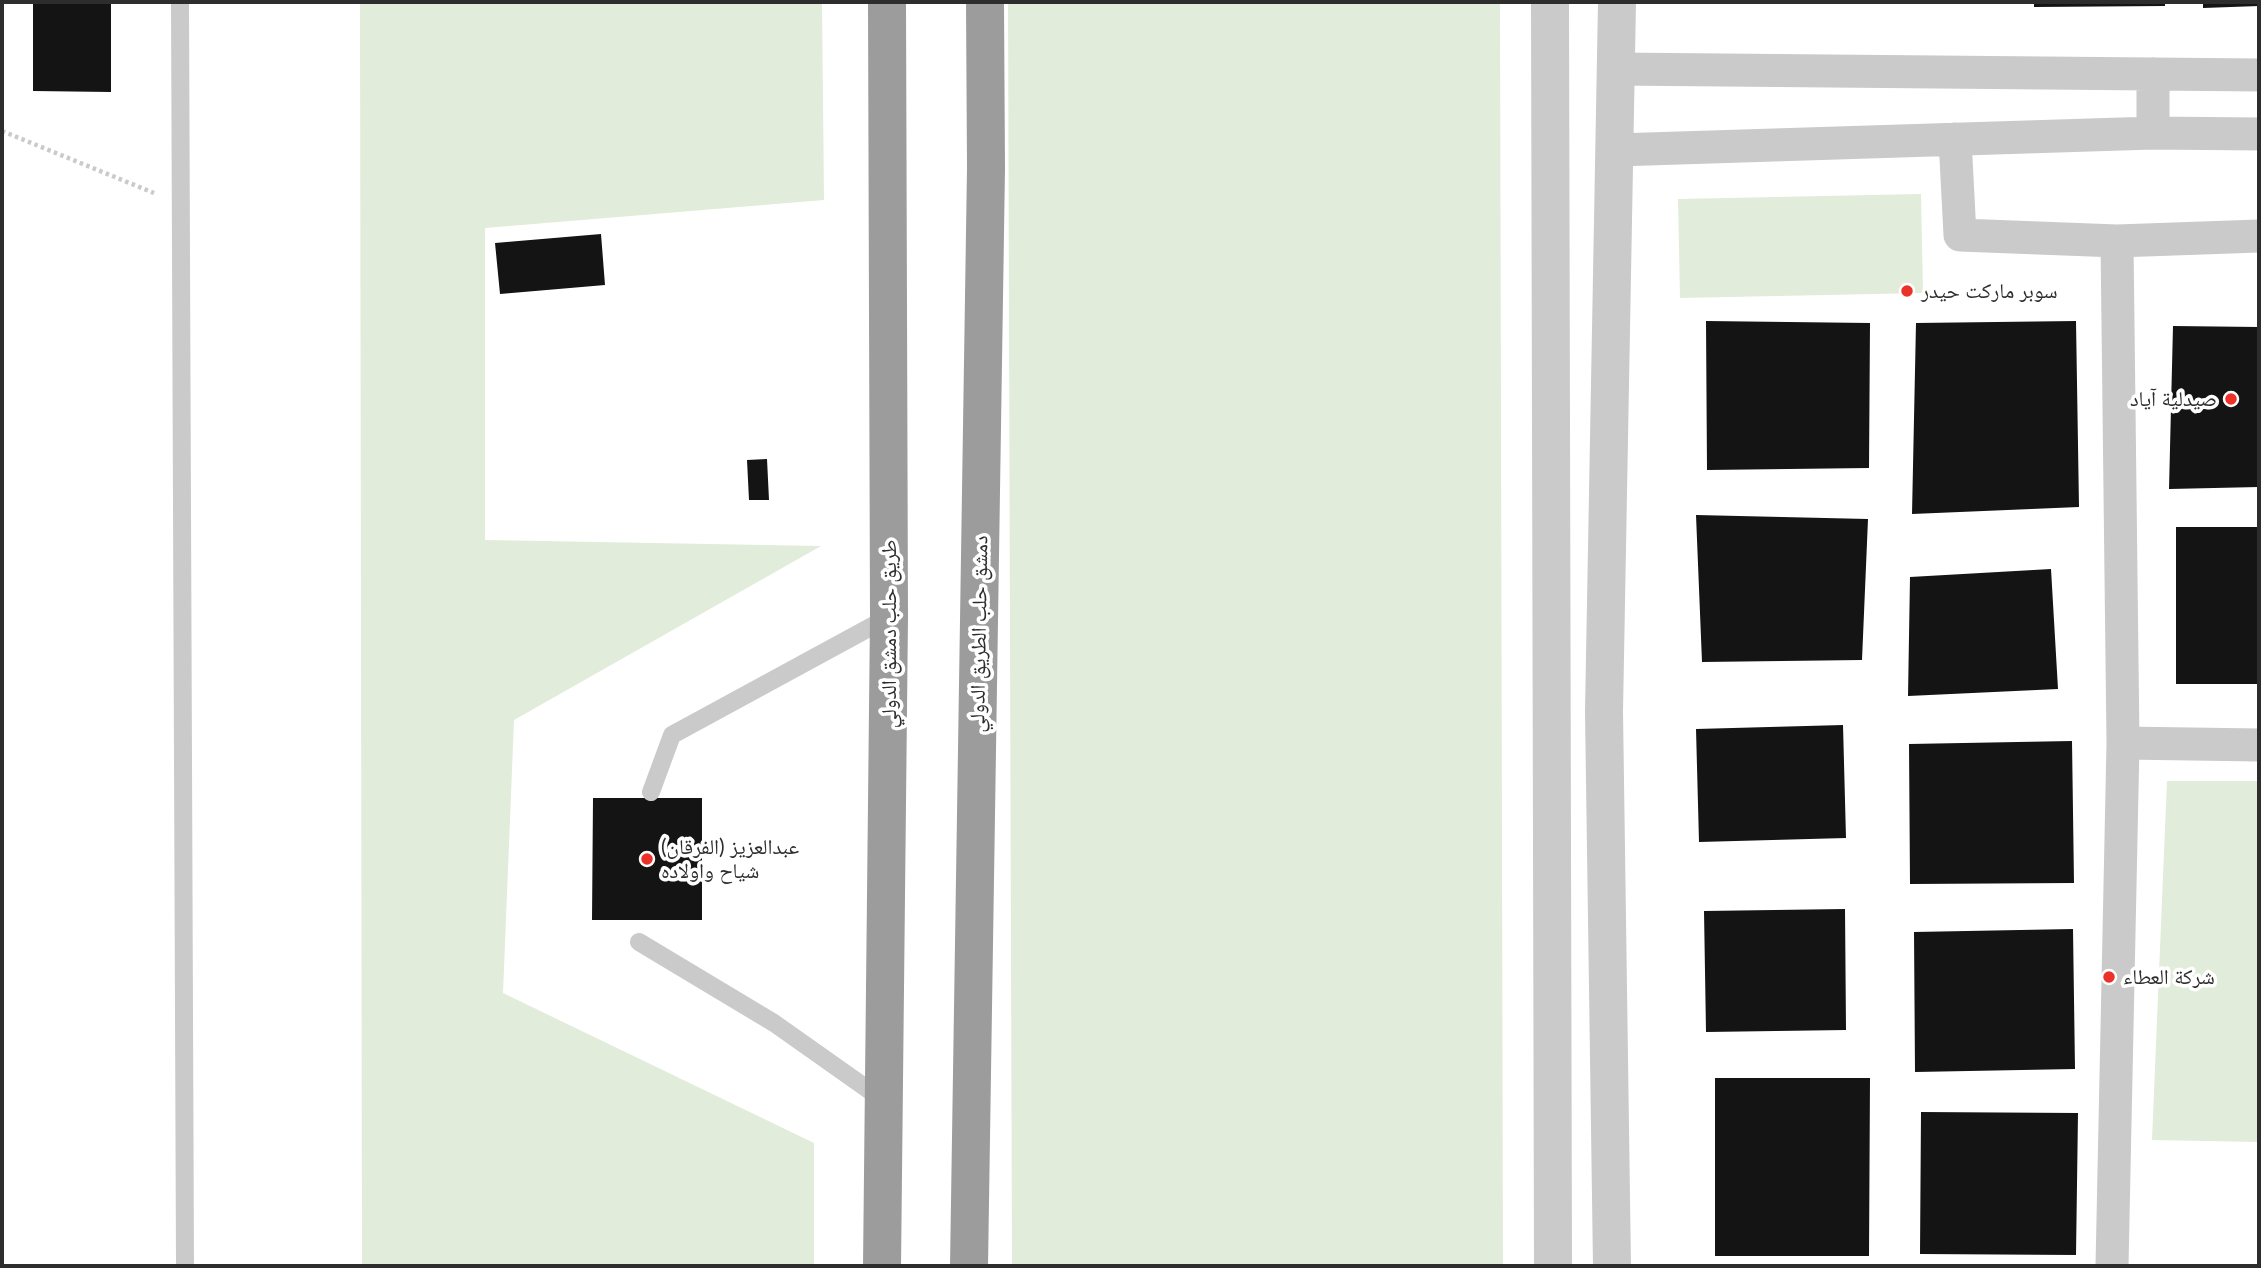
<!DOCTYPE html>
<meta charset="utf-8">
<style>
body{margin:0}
#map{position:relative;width:2261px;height:1268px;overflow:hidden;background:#fff;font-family:Lato,sans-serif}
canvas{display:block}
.frame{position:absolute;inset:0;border:4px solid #2d2d2d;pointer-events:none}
</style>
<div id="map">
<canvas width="2261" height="1268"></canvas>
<div class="frame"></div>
</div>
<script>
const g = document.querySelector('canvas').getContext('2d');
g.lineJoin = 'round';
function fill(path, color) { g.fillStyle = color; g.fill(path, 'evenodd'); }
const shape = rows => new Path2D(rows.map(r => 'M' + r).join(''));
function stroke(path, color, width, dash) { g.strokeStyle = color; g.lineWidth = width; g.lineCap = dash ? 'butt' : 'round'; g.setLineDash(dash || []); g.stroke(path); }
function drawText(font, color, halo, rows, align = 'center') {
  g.font = font + ' Lato,"Noto Naskh Arabic",sans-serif'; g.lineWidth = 7; g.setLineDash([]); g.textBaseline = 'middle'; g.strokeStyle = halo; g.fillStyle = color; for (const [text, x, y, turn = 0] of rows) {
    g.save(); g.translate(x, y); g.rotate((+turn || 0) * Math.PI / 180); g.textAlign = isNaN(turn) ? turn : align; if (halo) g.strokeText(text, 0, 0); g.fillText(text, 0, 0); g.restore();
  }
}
fill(shape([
 [360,2,822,2,824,200,485,228,485,540,821,546,514,720,503,993,814,1143,814,1266,362,1266],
 [1008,2,1500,2,1503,1266,1012,1266],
 [1921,194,1923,293,1680,298,1678,199],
 [2167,781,2259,781,2259,1142,2152,1140]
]), '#e2ecda');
fill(shape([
 [33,2,111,2,111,92,33,91],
 [2034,2,2165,2,2165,6,2034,7],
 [2203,2,2259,2,2259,6,2203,8],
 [601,234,605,285,500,294,495,243],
 [1706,321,1870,323,1869,468,1707,470],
 [2076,321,2079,507,1912,514,1916,323],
 [2173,326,2259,327,2259,487,2169,489],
 [767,459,769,500,749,500,747,460],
 [1696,515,1868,519,1862,660,1702,662],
 [2176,527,2259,527,2259,684,2176,684],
 [2051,569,2058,689,1908,696,1910,577],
 [1843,725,1846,838,1699,842,1696,729],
 [2072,741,2074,883,1910,884,1909,744],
 [593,798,702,798,702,920,592,920],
 [1845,909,1846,1030,1706,1032,1704,911],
 [2073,929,2075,1069,1915,1072,1914,932],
 [1715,1078,1870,1078,1869,1256,1715,1256],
 [1921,1112,2078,1113,2076,1255,1920,1254]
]), '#141414');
stroke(shape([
 [2,131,154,193]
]), '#cacaca', 4.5, [3.5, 3.5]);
stroke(shape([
 [180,2,185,1266],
 [651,792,672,735,889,617],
 [639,942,774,1023,883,1100]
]), '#cacaca', 18);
stroke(shape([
 [1616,69,2259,75],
 [2153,133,2153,74],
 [1955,139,1960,235,2117,241,2123,743],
 [1616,150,2153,133,2259,134],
 [2117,241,2259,236],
 [2112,1266,2123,743,2259,745]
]), '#cacaca', 33);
stroke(shape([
 [1550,2,1553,1266],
 [1612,1266,1604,711,1617,2]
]), '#cacaca', 38);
stroke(shape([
 [882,1266,889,617,887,2],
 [969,1266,986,168,985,2]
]), '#9c9c9c', 38);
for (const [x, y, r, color] of [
 [1907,291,7,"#ea312a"],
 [2231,399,7,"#ea312a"],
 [647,859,7,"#ea312a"],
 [2109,977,7,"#ea312a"]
]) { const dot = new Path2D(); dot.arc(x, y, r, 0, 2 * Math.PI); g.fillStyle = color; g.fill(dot); stroke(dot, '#fff', 2.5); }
drawText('21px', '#2d2d2d', '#fff', [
 ["سوبر ماركت حيدر",1921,291],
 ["صيدلية آياد",2217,399,"right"],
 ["(الفرقان) عبدالعزيز",661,847],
 ["شياح واولاده",661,871],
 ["شركة العطاء",2123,977]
], 'left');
drawText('21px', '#2d2d2d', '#fff', [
 ["طريق حلب دمشق الدولي",889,634,-90],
 ["دمشق حلب الطريق الدولي",979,634,-89]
]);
</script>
